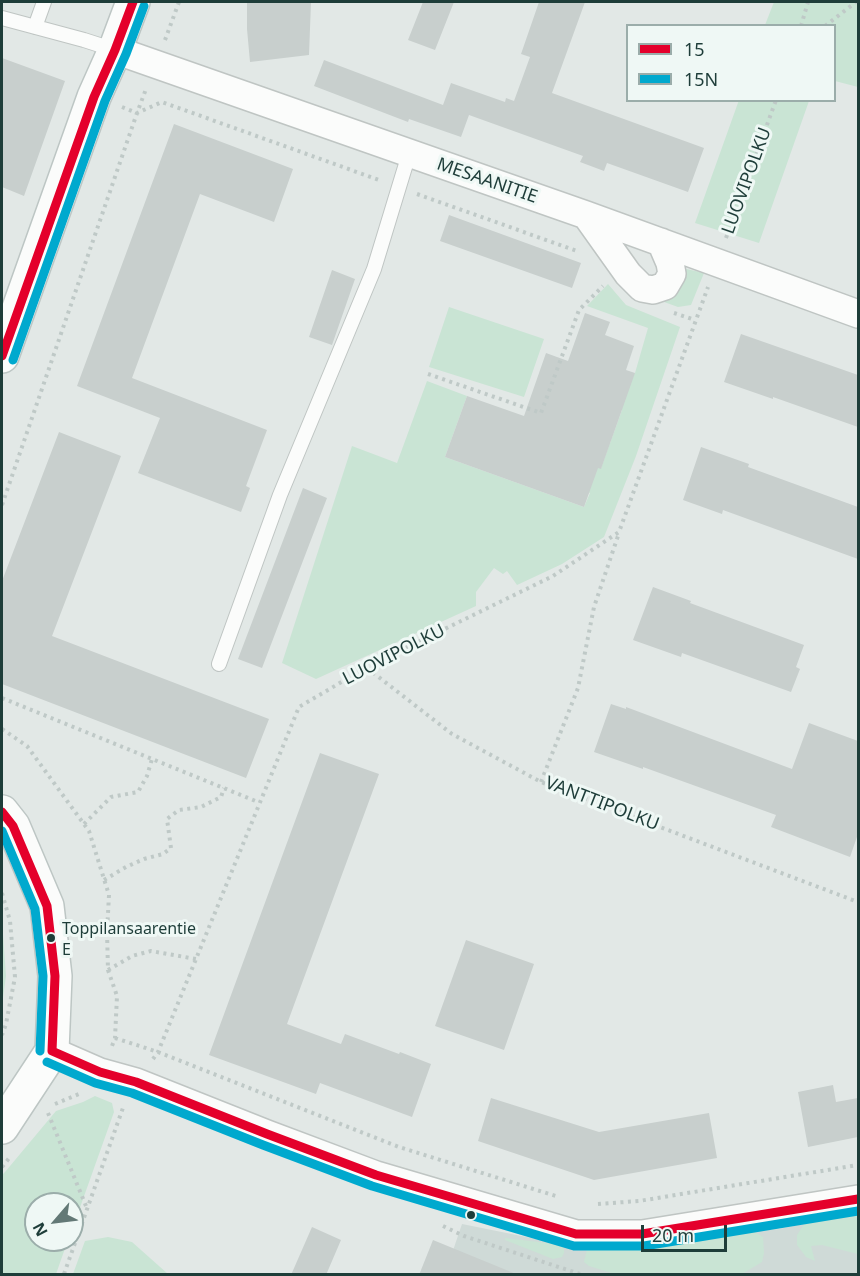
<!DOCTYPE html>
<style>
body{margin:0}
#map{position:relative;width:860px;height:1276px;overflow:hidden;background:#e2e8e6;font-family:"Noto Sans",sans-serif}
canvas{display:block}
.frame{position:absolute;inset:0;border:3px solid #1e3d39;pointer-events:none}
.legend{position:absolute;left:626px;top:24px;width:210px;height:78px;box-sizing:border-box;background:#eff8f5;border:2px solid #9badaa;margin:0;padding:8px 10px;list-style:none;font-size:18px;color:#1e3d39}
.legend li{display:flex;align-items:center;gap:12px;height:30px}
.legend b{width:30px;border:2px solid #9badaa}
.north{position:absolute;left:24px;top:1192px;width:60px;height:60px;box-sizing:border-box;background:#eff8f5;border:2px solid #9badaa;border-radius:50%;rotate:242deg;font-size:16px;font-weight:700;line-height:24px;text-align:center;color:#1e3d39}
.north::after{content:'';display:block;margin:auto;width:21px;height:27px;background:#637976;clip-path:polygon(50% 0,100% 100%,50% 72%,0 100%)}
.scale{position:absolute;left:641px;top:1225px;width:86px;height:27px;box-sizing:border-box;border:3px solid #1e3d39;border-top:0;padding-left:8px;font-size:18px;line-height:21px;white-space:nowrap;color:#1e3d39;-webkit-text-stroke:4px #eff8f5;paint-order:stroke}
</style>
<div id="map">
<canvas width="860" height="1276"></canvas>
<div class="frame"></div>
<ul class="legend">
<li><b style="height:8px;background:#e4002b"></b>15</li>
<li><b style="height:8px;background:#00a9ce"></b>15N</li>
</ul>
<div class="north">N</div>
<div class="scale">20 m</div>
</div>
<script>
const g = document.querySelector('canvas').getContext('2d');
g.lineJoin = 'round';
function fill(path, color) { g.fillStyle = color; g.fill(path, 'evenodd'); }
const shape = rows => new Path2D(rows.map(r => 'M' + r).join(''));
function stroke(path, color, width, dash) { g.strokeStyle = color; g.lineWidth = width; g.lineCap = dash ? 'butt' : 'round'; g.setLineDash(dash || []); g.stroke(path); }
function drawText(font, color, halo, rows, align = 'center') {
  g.font = font + ' "Noto Sans",sans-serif'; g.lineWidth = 6; g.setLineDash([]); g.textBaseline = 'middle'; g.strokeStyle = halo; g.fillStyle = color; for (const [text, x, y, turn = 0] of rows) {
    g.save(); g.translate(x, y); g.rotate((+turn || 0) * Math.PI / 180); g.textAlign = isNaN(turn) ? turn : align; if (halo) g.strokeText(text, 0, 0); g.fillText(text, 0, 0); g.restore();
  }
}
fill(shape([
 [858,1213,858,1274,445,1274,462,1224,581,1248,779,1229]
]), '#cfdad7');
fill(shape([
 [774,2,858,2,858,87,835,81,834,26,765,25],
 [739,100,809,101,759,243,695,223],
 [682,268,704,273,691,305,678,307,653,298],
 [608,284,626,305,680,327,636,456,604,537,562,564,517,585,507,571,503,574,494,568,476,592,476,606,316,679,282,663,352,446,397,463,427,381,467,396,445,457,584,507,590,493,584,490,593,466,601,468,622,410,613,406,635,373,648,328,587,306],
 [449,307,544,339,524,397,429,367],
 [2,920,6,976,2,1005],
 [95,1096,112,1103,114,1112,72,1230,72,1204,36,1204,36,1240,68,1240,56,1274,2,1274,2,1175,5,1172,56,1111,83,1102],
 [858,1211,858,1254,822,1245,811,1246,815,1261,806,1257,797,1245,797,1235,806,1221],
 [755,1232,763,1237,764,1253,762,1262,742,1274,665,1274,656,1272,655,1274,615,1274,589,1266,584,1262,587,1249,678,1242],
 [108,1237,132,1242,168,1274,73,1274,85,1241],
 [505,1238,564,1245,564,1253,562,1257,553,1259,505,1240]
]), '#c9e4d4');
fill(shape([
 [247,2,311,2,309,55,250,62,247,29],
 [423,2,454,2,435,50,408,40],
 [539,2,585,2,552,93,704,148,688,192,607,163,604,171,580,162,583,156,469,115,461,137,409,119,408,122,314,86,324,60,443,105,451,83,505,102,506,98,514,101,530,57,521,54],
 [2,58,65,81,24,196,2,187],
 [174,124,293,169,274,222,200,194,132,378,267,430,246,486,250,488,241,512,138,473,160,418,77,386],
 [449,215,581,263,572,288,440,241],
 [332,270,355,279,332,345,309,337],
 [585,313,610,322,605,335,634,346,626,370,635,373,601,469,598,468,584,507,445,457,467,396,524,416,546,353,568,361],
 [741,334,858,375,858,427,773,397,773,399,724,382],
 [59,432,121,456,52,636,269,719,246,778,2,684,2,581],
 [701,447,749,464,748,467,858,507,858,559,723,510,722,514,683,500],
 [303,488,327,498,262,668,238,659],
 [653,587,691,601,690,603,804,645,796,667,800,669,791,692,682,653,681,657,633,640],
 [611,704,626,709,626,707,792,769,809,723,858,741,858,834,850,857,771,827,776,815,643,767,643,769,594,752],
 [320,753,379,774,287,1024,341,1044,345,1034,399,1054,400,1052,431,1064,412,1117,320,1083,316,1094,209,1055],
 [466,940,534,964,504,1050,435,1026],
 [833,1085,836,1102,858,1098,858,1137,808,1147,798,1092],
 [491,1098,599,1132,709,1113,717,1158,594,1180,478,1141],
 [312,1227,341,1240,326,1275,291,1275],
 [433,1240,516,1274,515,1275,419,1275]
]), '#c8cfcd');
const lane = shape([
 [2,18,84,40,115,50],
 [35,27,44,2],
 [219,664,280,495,374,269,409,154]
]);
const street = shape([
 [115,50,586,215,858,314],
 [586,215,628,274,642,288,653,290,665,286,672,274,670,263,661,242],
 [52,1051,100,1072,136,1082,267,1134,376,1175,576,1234,642,1234,858,1199]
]);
const secondary = shape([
 [2,356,94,97,115,50,133,2],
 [2,812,13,826,47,906,55,976,52,1051,2,1127]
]);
stroke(lane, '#bfc5c3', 16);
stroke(street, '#bfc5c3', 30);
stroke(secondary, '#bdc6c4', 36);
stroke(shape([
 [801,26,808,2],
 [825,26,856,2],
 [165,40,179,2],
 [122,107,137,113,162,102,379,180],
 [417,194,577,251],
 [726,238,776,100],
 [674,313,695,320],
 [428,374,541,413,579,310,603,286],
 [2,505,137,113,146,89],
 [367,668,452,734,541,782,858,902],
 [2,698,258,802],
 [2,729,27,746,89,831,109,895,107,932,108,970,117,996,115,1038,112,1046],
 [541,782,578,688,594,607,619,533],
 [84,824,111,797,138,792,147,776,152,759],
 [104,880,126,867,144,859,163,854,171,848,167,819,179,810,201,807,221,797,224,788],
 [2,893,10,921,15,977,6,1024,2,1035],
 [108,970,132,956,151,951,196,959],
 [115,1038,158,1052,399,1147,559,1197],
 [153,1059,158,1052,299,707,367,667,553,576,619,532,708,287],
 [55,1104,79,1094],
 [48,1113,86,1206],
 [2,1167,10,1157],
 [598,1204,639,1201,858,1165],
 [443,1226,464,1236,580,1274],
 [64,1274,124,1105]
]), '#bfc9c7', 4, [3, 4.5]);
stroke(lane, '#fbfcfb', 14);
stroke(street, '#fbfcfb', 27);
stroke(secondary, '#fbfcfb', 33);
stroke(shape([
 [2,356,94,97,115,50,133,2],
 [2,812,13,826,47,906,55,976,52,1051],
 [52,1051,100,1072,136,1082,267,1134,376,1175,576,1234,642,1234,858,1199]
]), '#e4002b', 9);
stroke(shape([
 [13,360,105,101,126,54,144,6],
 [2,831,35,909,43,976,40,1051],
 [47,1062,95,1083,132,1093,263,1145,372,1186,574,1246,644,1246,858,1211]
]), '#00a9ce', 9);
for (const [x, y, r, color] of [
 [51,938,5,"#1e3d39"],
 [471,1215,5,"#1e3d39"]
]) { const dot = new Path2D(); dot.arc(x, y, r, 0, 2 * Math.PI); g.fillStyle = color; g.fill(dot); stroke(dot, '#eff8f5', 2); }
drawText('16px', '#1e3d39', '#eff8f5', [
 ["Toppilansaarentie",62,929],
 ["E",62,950]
], 'left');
drawText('18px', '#1e3d39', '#eff8f5', [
 ["MESAANITIE",487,181,19],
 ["LUOVIPOLKU",747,181,-70],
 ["LUOVIPOLKU",394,655,-27],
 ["VANTTIPOLKU",602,804,21]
]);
</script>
